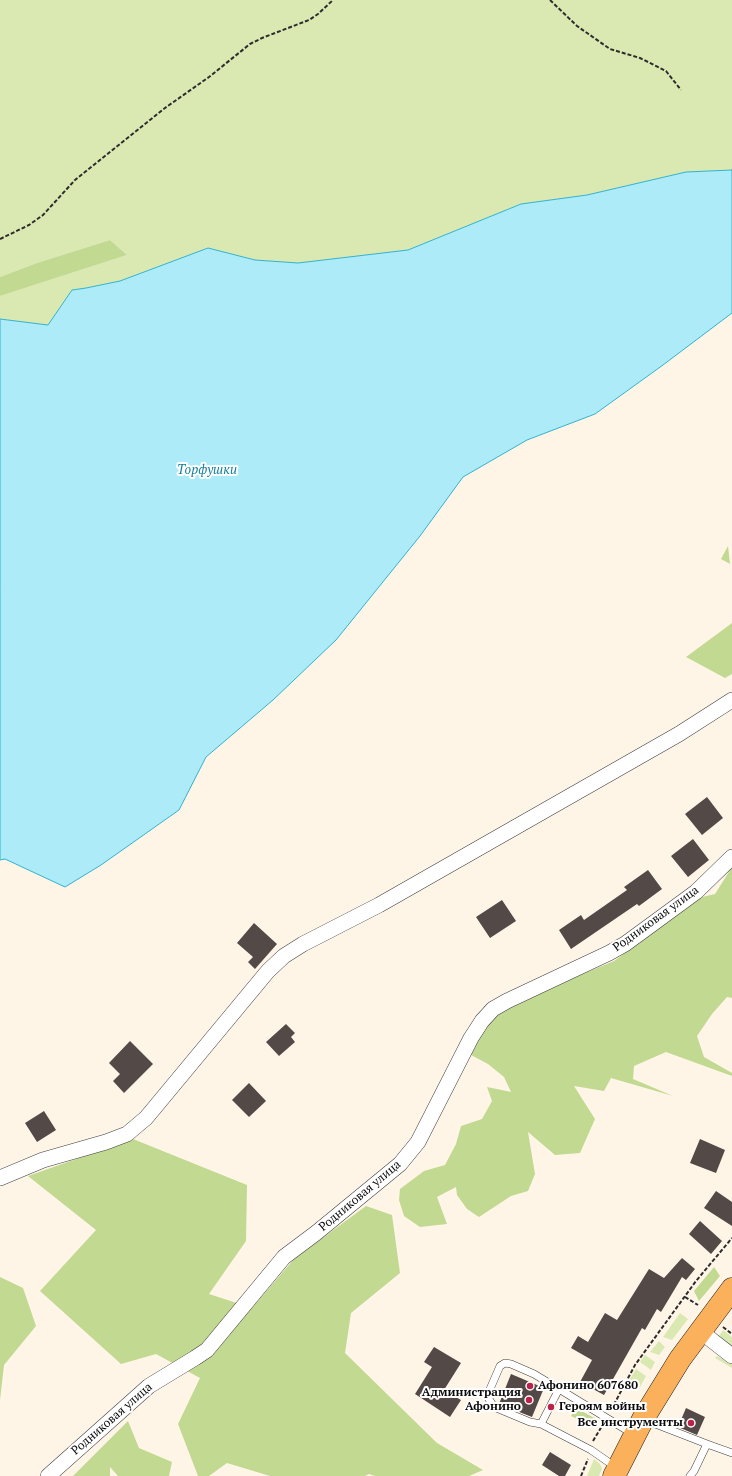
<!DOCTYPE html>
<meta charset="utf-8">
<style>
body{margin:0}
canvas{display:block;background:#fff5e7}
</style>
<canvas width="732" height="1476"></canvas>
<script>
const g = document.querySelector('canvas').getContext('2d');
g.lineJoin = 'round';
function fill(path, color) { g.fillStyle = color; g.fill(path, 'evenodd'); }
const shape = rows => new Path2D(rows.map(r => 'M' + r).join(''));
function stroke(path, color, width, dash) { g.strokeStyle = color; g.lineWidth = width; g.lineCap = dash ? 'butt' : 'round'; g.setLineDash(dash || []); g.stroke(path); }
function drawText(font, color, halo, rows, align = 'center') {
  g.font = font + ' "PT Serif",serif'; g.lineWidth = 4; g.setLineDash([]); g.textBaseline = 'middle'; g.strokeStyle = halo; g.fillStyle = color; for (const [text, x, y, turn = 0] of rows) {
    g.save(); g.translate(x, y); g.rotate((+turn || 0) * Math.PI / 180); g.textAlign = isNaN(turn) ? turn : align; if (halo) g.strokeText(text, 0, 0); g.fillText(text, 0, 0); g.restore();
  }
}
fill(shape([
 [0,0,732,0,732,170,686,172,587,195,521,204,408,250,298,263,255,260,208,248,120,281,86,288,72,290,48,325,0,319,0,296,127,255,110,240,37,263,0,277],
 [680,1313,688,1319,672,1340,663,1337],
 [723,1330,732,1337,732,1347,721,1339,719,1336],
 [659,1341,665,1347,659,1355,650,1352],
 [645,1355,655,1362,651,1370,640,1362],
 [717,1356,732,1364,732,1368,715,1358],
 [636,1369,646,1376,639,1389,628,1382],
 [594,1459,600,1464,602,1469,599,1476,587,1476]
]), '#dae9b2');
fill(shape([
 [110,240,127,255,0,296,0,277,37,263],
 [728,546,730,564,721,559],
 [732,623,732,674,725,678,686,657],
 [732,867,732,998,727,997,712,1014,697,1036,704,1057,732,1073,732,1076,666,1052,634,1066,633,1079,673,1096,611,1078,604,1091,574,1086,595,1119,580,1153,555,1155,528,1132,535,1174,528,1191,511,1196,479,1217,467,1209,457,1195,456,1187,437,1197,447,1224,420,1227,404,1216,399,1200,400,1189,424,1171,445,1165,456,1144,461,1126,482,1119,492,1101,487,1087,511,1092,504,1077,488,1064,471,1055,488,1021,522,999,614,961,702,897,715,894],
 [133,1139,247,1185,246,1241,209,1294,252,1308,294,1259,366,1206,392,1215,400,1273,351,1313,345,1353,437,1443,483,1470,469,1476,375,1476,369,1474,365,1476,270,1476,227,1463,209,1476,198,1476,178,1424,200,1378,156,1354,121,1364,40,1291,96,1230,28,1176],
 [714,1267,720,1276,699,1301,694,1291],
 [0,1277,23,1288,36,1326,4,1365,0,1400],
 [576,1408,600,1421,595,1427,571,1416],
 [128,1421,139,1448,172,1462,169,1476,118,1476,110,1467,110,1476,73,1476]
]), '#c1d991');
const water = shape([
 [732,170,732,313,663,365,595,414,527,440,463,477,420,536,336,640,273,700,206,757,179,810,101,865,65,887,5,859,0,860,0,319,48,325,72,290,86,288,120,281,208,248,255,260,298,263,408,250,521,204,587,195,686,172,732,170]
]);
fill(water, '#acebf7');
stroke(water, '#32b2cf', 1);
fill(shape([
 [707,797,723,818,702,835,685,814],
 [693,839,709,860,688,877,671,856],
 [648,870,662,889,639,906,637,904,571,949,559,930,581,915,584,920,627,890,624,887],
 [502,900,516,921,490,938,476,917],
 [254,923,277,944,255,969,248,962,253,957,237,943],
 [286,1024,295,1033,291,1037,295,1042,279,1056,266,1042],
 [130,1041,153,1064,124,1093,113,1081,120,1074,109,1063],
 [249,1083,266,1101,249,1117,232,1100],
 [44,1111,56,1130,37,1142,25,1123],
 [700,1139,725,1150,716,1173,690,1163],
 [716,1191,732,1202,732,1226,704,1208],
 [700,1221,722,1241,711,1254,689,1234],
 [682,1258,695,1269,686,1280,682,1277,661,1312,657,1309,645,1330,642,1328,604,1395,580,1382,592,1360,571,1348,578,1336,588,1342,605,1313,617,1320,649,1269,664,1278],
 [434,1347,461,1363,444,1390,461,1400,450,1417,415,1394,432,1367,424,1362],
 [511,1374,544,1388,532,1417,499,1404],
 [686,1408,705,1417,697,1435,678,1427],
 [550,1452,571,1465,565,1476,559,1476,542,1465]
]), '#534946');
const service = shape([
 [645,1420,707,1444],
 [541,1424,530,1422,494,1407,487,1396,500,1366,505,1363,511,1364,534,1374,559,1389],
 [617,1468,591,1450,541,1424,559,1389,633,1434],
 [690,1476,694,1471,707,1444,732,1453]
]);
const minor = shape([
 [0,1178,43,1160,106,1142,127,1134,146,1118,268,971,284,956,303,944,379,905,679,734,732,700],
 [700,1331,732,1356],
 [48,1476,149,1386,195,1358,207,1350,284,1257,316,1233,400,1164,418,1142,471,1038,482,1021,493,1009,507,1001,609,953,625,944,696,892,732,857]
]);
const primary = shape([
 [614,1476,643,1419,680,1359,732,1289]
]);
stroke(service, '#3d3d3d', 8);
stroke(minor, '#3d3d3d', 16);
stroke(primary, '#1b1b1b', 23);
stroke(shape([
 [550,0,577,26,610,49,640,58,666,71,681,90],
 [0,239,29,225,43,215,75,180,165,108,209,77,250,44,262,38,309,20,318,14,333,0],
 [685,1297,698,1305],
 [723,1327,732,1334],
 [611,1410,635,1365,696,1281,732,1238],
 [593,1441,602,1426],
 [581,1476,588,1459]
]), '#2c2c2c', 2, [4, 2]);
stroke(service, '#fff', 7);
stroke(minor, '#fff', 15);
stroke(primary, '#fbb15c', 22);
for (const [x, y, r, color] of [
 [530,1386,4,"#bb224a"],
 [529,1400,4,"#bb224a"],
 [551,1407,4,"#bb224a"],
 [691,1423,4,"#bb224a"]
]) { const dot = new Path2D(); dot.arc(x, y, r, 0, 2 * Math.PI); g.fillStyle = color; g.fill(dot); stroke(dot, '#fff', 1.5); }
drawText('12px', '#0a0a0a', '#fff', [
 ["Родниковая улица",656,919,-36],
 ["Родниковая улица",360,1196,-40],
 ["Родниковая улица",112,1419,-41]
]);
drawText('bold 12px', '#0a0a0a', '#fff', [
 ["Афонино 607680",538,1386],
 ["Администрация",521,1393,"right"],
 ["Афонино",521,1407,"right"],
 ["Героям войны",559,1407],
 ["Все инструменты",683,1423,"right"]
], 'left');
drawText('italic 13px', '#137e9c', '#fff', [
 ["Торфушки",207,470]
]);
</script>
